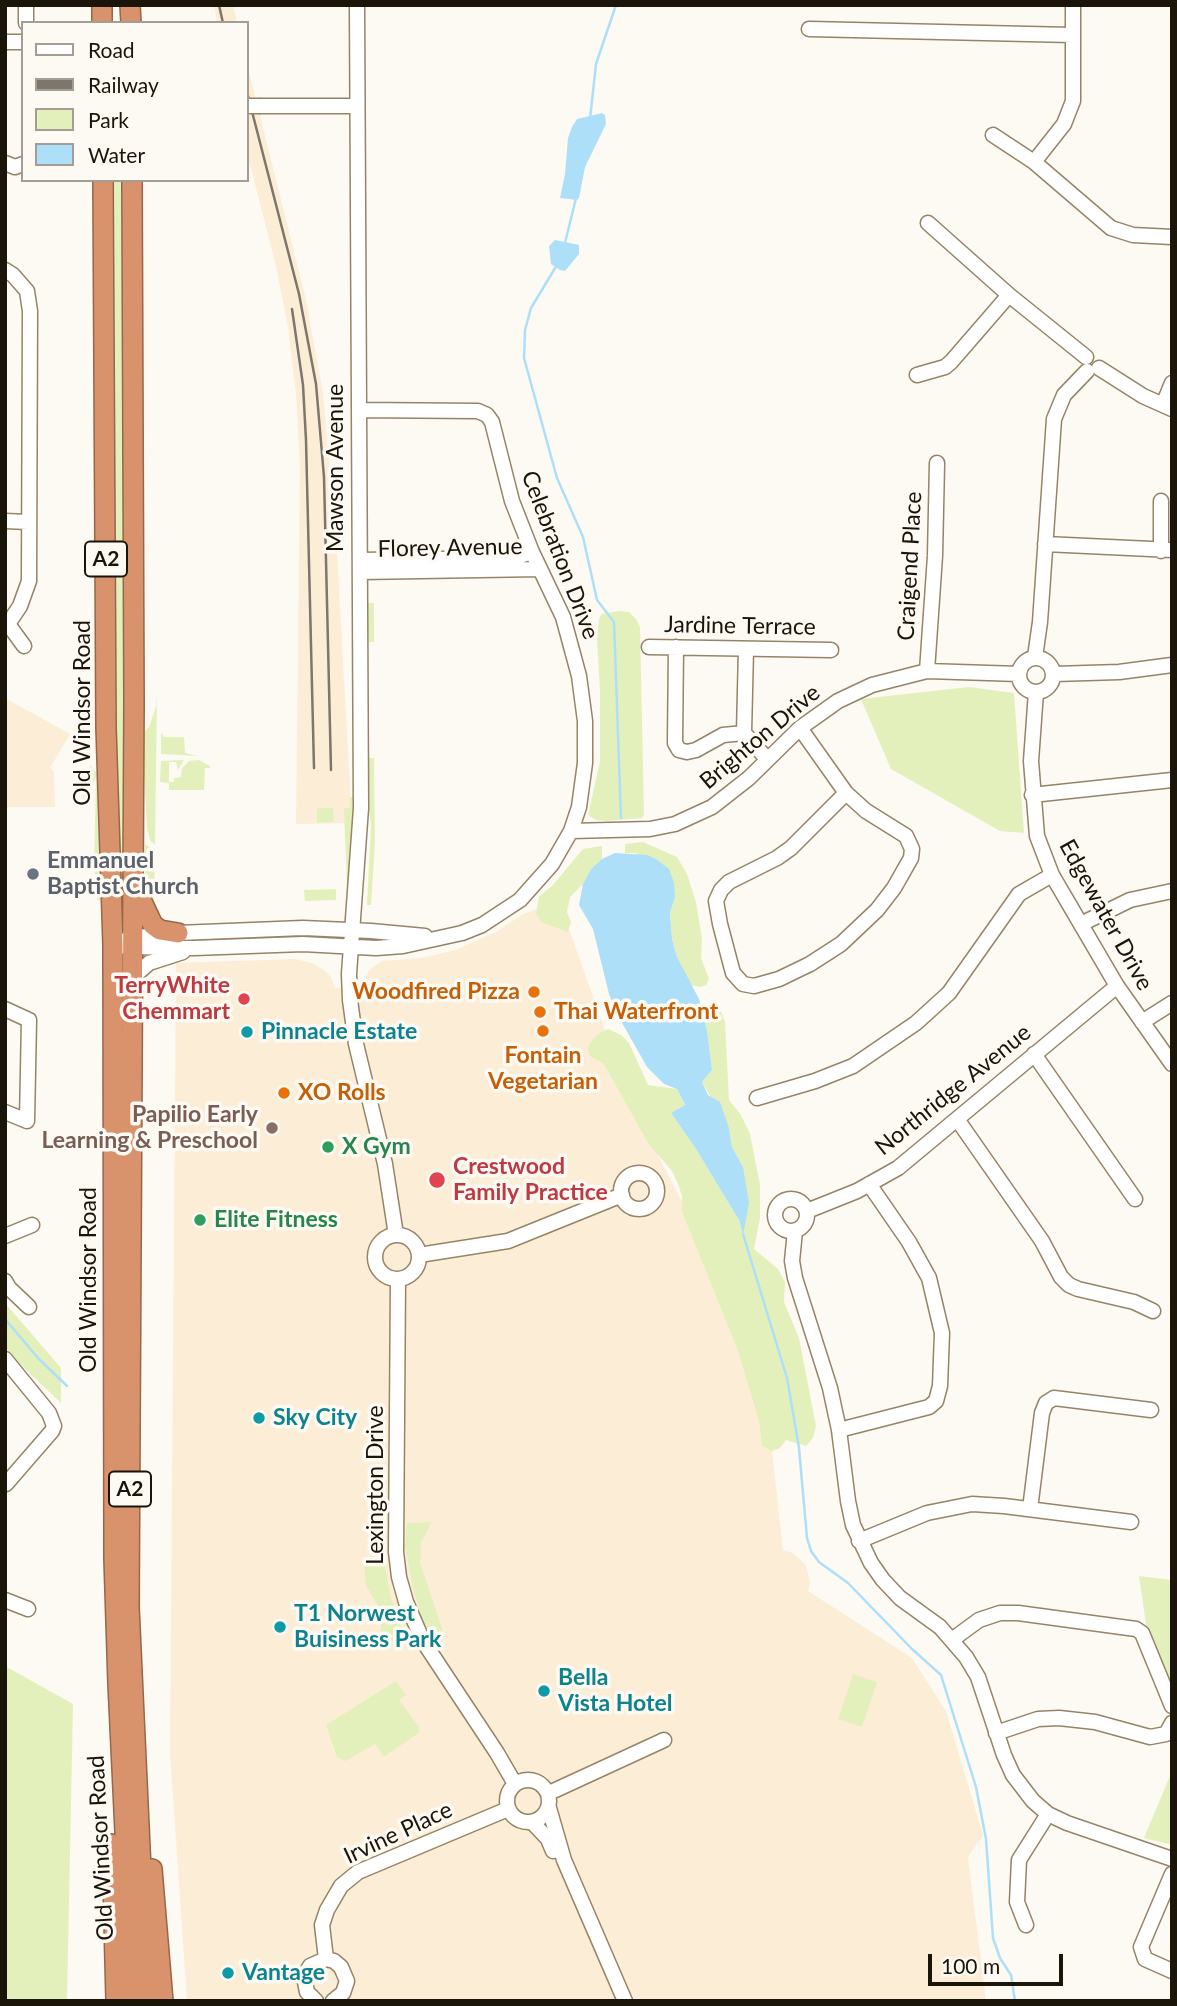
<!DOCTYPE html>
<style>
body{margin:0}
#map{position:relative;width:1177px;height:2006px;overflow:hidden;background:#fdf9f3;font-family:Lato,sans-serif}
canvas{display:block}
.frame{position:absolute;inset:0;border:7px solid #1b1409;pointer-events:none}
.legend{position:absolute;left:21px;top:21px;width:228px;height:161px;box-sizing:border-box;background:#fdf9f3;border:2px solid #a39d95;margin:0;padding:9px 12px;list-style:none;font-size:21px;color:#1b1409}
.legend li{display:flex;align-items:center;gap:14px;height:35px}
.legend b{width:35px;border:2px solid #a39d95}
.scale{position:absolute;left:928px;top:1954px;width:135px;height:32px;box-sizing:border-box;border:4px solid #1b1409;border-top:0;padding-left:9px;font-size:21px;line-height:24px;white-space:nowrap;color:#1b1409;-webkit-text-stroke:5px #fdf9f3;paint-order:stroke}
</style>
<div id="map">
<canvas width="1177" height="2006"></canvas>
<div class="frame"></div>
<ul class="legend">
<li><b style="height:9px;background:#fff"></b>Road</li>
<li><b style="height:9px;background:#7c766d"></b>Railway</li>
<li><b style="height:19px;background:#e4f0bc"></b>Park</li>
<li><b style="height:19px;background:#addff8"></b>Water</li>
</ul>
<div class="scale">100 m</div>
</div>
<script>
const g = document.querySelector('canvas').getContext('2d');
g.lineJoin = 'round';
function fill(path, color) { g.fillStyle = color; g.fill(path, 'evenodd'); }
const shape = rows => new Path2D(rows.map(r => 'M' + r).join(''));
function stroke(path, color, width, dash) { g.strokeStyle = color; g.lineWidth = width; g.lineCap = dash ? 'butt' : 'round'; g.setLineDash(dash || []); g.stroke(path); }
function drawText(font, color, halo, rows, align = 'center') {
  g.font = font + ' Lato,sans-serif'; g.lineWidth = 7; g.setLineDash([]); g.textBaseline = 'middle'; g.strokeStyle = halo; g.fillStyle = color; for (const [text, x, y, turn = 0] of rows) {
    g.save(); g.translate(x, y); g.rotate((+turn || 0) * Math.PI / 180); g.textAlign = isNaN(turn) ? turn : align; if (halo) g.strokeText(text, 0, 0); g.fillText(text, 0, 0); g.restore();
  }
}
fill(shape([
 [214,5,233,5,237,23,217,23],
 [247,64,306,300,323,393,330,470,332,553,337,553,352,823,296,824,300,466,296,394,288,327,276,266,247,153],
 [5,698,70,734,50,768,54,772,55,807,5,807],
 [557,901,569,929,611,1047,662,1163,707,1250,772,1451,783,1550,793,1553,806,1565,810,1583,808,1591,912,1658,946,1711,983,1835,968,1857,986,2001,187,2001,170,1753,176,963,295,959,312,963,324,970,331,977,335,988,363,985,369,970,382,961,421,958,456,950,498,931,521,915]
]), '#fceed6');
fill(shape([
 [111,180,125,180,126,928,122,929,117,912],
 [365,603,374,603,374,642,369,642],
 [619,611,629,612,636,619,640,627,644,814,642,818,607,821,596,820,588,815,600,761,600,691,597,639,599,619,602,614],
 [969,687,1014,693,1024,833,1000,831,891,769,861,699],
 [157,694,155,845,150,840,147,829,142,734,149,727,156,707],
 [161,733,164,737,184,737,185,753,198,756,161,754],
 [366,758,374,758,375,842,371,905,367,905,371,824,367,798],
 [184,760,178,770,176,762,169,762,169,782,174,782,174,778,181,777,182,768,189,761,199,760,210,766,210,768,205,768,204,790,169,790,169,783,160,782,161,761],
 [90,765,100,776,103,900,97,900,94,863,96,777,81,807],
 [350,797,355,797,347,894,344,808,350,808],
 [317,808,333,808,334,822,317,823],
 [643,842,677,857,687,874,696,902,702,939,701,958,709,979,706,985,700,987,690,985,677,957,672,939,670,913,675,897,636,853,625,853,625,844],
 [145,844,155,851,154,905,145,889],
 [602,846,602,859,591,869,583,884,570,897,567,912,571,922,568,932,541,922,536,914,539,896,552,886,583,849],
 [336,889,336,900,305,901,304,890],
 [711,1003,719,1006,725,1022,729,1100,741,1115,750,1134,760,1185,760,1218,754,1249,778,1269,785,1282,784,1302,799,1338,816,1426,813,1438,806,1446,786,1440,780,1448,772,1451,762,1446,759,1421,737,1348,682,1212,682,1197,679,1186,672,1171,648,1143,604,1064,590,1056,588,1050,590,1043,598,1034,608,1029,621,1035,629,1043,648,1085,677,1089,685,1106,671,1113,696,1149,738,1218,743,1233,743,1167,732,1147,729,1128,702,1082,712,1070,707,1030,701,1007],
 [5,1303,61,1368,61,1403,17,1361,5,1347],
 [432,1522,421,1542,420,1562,444,1634,434,1641,422,1617,413,1590,405,1546,407,1523],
 [383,1557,391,1598,405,1638,398,1641,389,1641,381,1631,381,1616,379,1607,366,1586,364,1565,368,1564,368,1558],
 [1139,1576,1172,1580,1172,1688,1146,1624],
 [5,1666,73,1704,67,2001,5,2001],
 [853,1674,877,1682,862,1727,838,1719],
 [396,1681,406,1695,399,1700,420,1728,418,1730,420,1732,384,1757,375,1744,346,1761,337,1757,326,1725],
 [1172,1771,1172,1845,1144,1838]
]), '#e4f0bc');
fill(shape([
 [602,113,605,115,606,124,585,167,579,198,577,200,560,198,565,174,568,138,572,127,577,119],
 [555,240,579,245,579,254,565,271,560,270,551,264,549,246],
 [615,853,647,855,656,859,669,869,674,883,675,897,670,913,672,939,677,957,699,999,707,1030,712,1070,702,1082,708,1095,720,1102,729,1128,732,1147,743,1167,749,1203,743,1235,739,1220,696,1149,671,1113,685,1105,677,1089,664,1084,647,1067,616,1012,609,994,593,929,579,905,583,884,591,869,602,859]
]), '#addff8');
stroke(shape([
 [590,119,596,64,616,5],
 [565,243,576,198],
 [557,265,531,308,525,330,524,358,557,478,583,537,597,600,614,622,621,818],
 [743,1234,787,1378,799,1448,807,1538,811,1551,819,1562,848,1583,912,1649,941,1675,976,1787,986,1839,993,1938,1000,1958,1011,1975,1015,2001],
 [5,1319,38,1358,67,1386]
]), '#addff8', 2.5);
const minor = shape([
 [357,5,361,808,349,974,350,1000,356,1044,385,1164,396,1235],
 [26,23,26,5],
 [809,29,1072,35],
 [5,42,23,42],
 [261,106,357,106],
 [993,135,1034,162,1111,228,1133,235,1172,237],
 [1034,162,1064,124,1073,101,1073,5],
 [5,163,15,167,23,164],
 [928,223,1009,295,1086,357],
 [5,270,13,275,27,291,30,311,29,581,20,606,8,624],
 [1099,368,1143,396,1172,409],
 [917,375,945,367,951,362,1009,295],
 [1163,405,1172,383],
 [5,521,28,522],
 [1045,544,1172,550],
 [1161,551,1161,501],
 [360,560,513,558,532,552],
 [360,572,540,569],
 [8,624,24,646],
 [649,647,831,650],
 [676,647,675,743,679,750,687,752,696,750,723,735,744,733],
 [746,649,744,733,767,759],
 [1035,657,1040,622,1054,419,1064,395,1087,371],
 '1019 675a17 17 0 1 1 34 0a17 17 0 1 1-34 0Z',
 [927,671,935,556,937,463],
 [1054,674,1119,672,1172,665],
 [1036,692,1031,761,1037,836,1052,875,1117,986,1172,1064],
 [800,728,846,793,866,811,906,836,912,849,911,858,894,888,877,910,841,944,810,964,779,979,754,986,743,984,733,973,720,924,716,901,721,890,729,882,777,858,791,848,846,793],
 [1032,795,1172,780],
 [571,831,650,829,675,824,712,807,749,778,800,728,838,701,872,685,927,671,1019,674],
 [1081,924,1130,900,1172,891],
 [128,938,178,933,303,928,371,931,425,936],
 [125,947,194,948,303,944,376,948,403,946,462,933,482,925,520,900,552,864,571,831,579,807,585,763,585,721,579,676,563,617,532,552,512,501,492,422,487,415,478,411,359,410],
 [133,977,149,963,183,952],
 [5,1009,29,1020,27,1121,5,1112],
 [1142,1022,1172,1003],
 [1034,1054,1135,1199],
 [757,1098,815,1081,853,1066,916,1023,949,993,1019,894,1052,875],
 [957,1119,1042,1241,1061,1277,1069,1285,1078,1289,1134,1302,1153,1311],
 '621 1191a18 18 0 1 1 36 0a18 18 0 1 1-36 0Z',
 '775 1215a16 16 0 1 1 32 0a16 16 0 1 1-32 0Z',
 [807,1211,857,1191,898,1168,1117,986],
 [795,1231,792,1261,795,1278,830,1388,839,1430,848,1501,853,1525,871,1563,883,1580,900,1598,940,1627,966,1657,978,1677,1004,1755,1013,1775,1033,1801,1048,1814,1067,1823,1172,1859],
 '375 1257a22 22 0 1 1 44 0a22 22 0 1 1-44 0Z',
 [5,1236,32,1225],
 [419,1255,508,1241,622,1195],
 [398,1280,396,1552,399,1577,406,1602,423,1641,497,1753,515,1784],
 [5,1281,9,1288,29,1307],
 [5,1359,49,1413,54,1426,52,1431,6,1484],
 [839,1430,929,1407,936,1401,940,1386,942,1333,929,1278,909,1242,869,1184],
 [1030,1509,1042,1413,1046,1403,1054,1398,1151,1410],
 [859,1541,927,1513,972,1504,1004,1506,1131,1522],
 [5,1600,28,1609],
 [953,1639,979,1620,1000,1613,1018,1613,1136,1629,1142,1633,1172,1706],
 [996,1733,1038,1719,1059,1718,1095,1722,1150,1737,1166,1734,1172,1723],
 '507 1801a21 21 0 1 1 42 0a21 21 0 1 1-42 0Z',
 [549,1793,664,1740],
 [549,1808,564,1860,625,2001],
 [532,1822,548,1839,553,1851],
 [1172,1874,1141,1947,1145,1959,1172,1971],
 [1026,1925,1017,1902,1019,1860,1048,1814],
 [326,1959,322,1925,327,1910,341,1886,358,1872,508,1809],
 [316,2001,307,1992,304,1977,310,1966,326,1959,334,1961,341,1967,347,1981,343,1993,333,2001]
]);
const highway = shape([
 [102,5,102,23],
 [130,5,131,23],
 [103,180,106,727,113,946,114,1559,118,1684,133,2001],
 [132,180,134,704,129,1606,147,2001],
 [135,887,153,925,160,930,178,933],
 [112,1844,116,2001],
 [152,1869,163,2001]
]);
stroke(minor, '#968466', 17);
stroke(highway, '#966749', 22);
stroke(minor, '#fff', 14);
stroke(highway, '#d9936c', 19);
stroke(shape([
 [219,5,223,23],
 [247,92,299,294,316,384,324,477,331,770],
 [292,309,303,385,306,440,314,768]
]), '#7c766d', 2.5);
const minorBridge = shape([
 [247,106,261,106]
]);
stroke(minorBridge, '#968466', 17, []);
stroke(minorBridge, '#fff', 14);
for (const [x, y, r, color] of [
 [33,874,7,"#6b7280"],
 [534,992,7,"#e8710a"],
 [244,999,7,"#e0444e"],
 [540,1012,7,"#e8710a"],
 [543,1031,7,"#e8710a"],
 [247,1032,7,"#0f9aa8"],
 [284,1093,7,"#e8710a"],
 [272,1128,7,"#8d6e63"],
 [328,1147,7,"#2e9e5b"],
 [437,1180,9,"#e0444e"],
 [200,1220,7,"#2e9e5b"],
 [259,1418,7,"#0f9aa8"],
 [280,1627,7,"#0f9aa8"],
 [544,1691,7,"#0f9aa8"],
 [228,1973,7,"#0f9aa8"]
]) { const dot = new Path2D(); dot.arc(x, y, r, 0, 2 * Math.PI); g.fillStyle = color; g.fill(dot); stroke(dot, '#fdf9f3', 2.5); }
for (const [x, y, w] of [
 [106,559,42],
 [130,1489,42]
]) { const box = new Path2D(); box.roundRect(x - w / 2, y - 17.5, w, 35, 5); g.fillStyle = '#fdf9f3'; g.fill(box); stroke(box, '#1b1409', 2); }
drawText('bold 21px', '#1b1409', null, [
 ["A2",106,559],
 ["A2",130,1489]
]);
drawText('23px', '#1b1409', '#fdf9f3', [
 ["Mawson Avenue",336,468,-90],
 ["Florey Avenue",450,548,-1],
 ["Celebration Drive",560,555,69],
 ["Craigend Place",910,566,-87],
 ["Jardine Terrace",740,626,1],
 ["Old Windsor Road",83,713,-90],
 ["Brighton Drive",760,737,-40],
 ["Edgewater Drive",1106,915,61],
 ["Northridge Avenue",953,1090,-39],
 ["Old Windsor Road",89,1280,-90],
 ["Lexington Drive",376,1485,-90],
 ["Irvine Place",398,1833,-25],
 ["Old Windsor Road",101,1848,-93]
]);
drawText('bold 23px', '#5b616d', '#fdf9f3', [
 ["Emmanuel",47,861],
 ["Baptist Church",47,887]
], 'left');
drawText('bold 23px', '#be3a42', '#fdf9f3', [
 ["TerryWhite",230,986],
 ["Chemmart",230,1012],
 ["Crestwood",453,1167,"left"],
 ["Family Practice",453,1193,"left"]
], 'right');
drawText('bold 23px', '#c56008', '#fdf9f3', [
 ["Woodfired Pizza",520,992,"right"],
 ["Thai Waterfront",554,1012],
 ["Fontain",543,1056,"center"],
 ["Vegetarian",543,1082,"center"],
 ["XO Rolls",298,1093]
], 'left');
drawText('bold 23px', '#0d838f', '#fdf9f3', [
 ["Pinnacle Estate",261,1032],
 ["Sky City",273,1418],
 ["T1 Norwest",294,1614],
 ["Buisiness Park",294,1640],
 ["Bella",558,1678],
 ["Vista Hotel",558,1704],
 ["Vantage",242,1973]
], 'left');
drawText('bold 23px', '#785e54', '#fdf9f3', [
 ["Papilio Early",258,1115],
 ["Learning & Preschool",258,1141]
], 'right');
drawText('bold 23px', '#27864d', '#fdf9f3', [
 ["X Gym",342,1147],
 ["Elite Fitness",214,1220]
], 'left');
</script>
